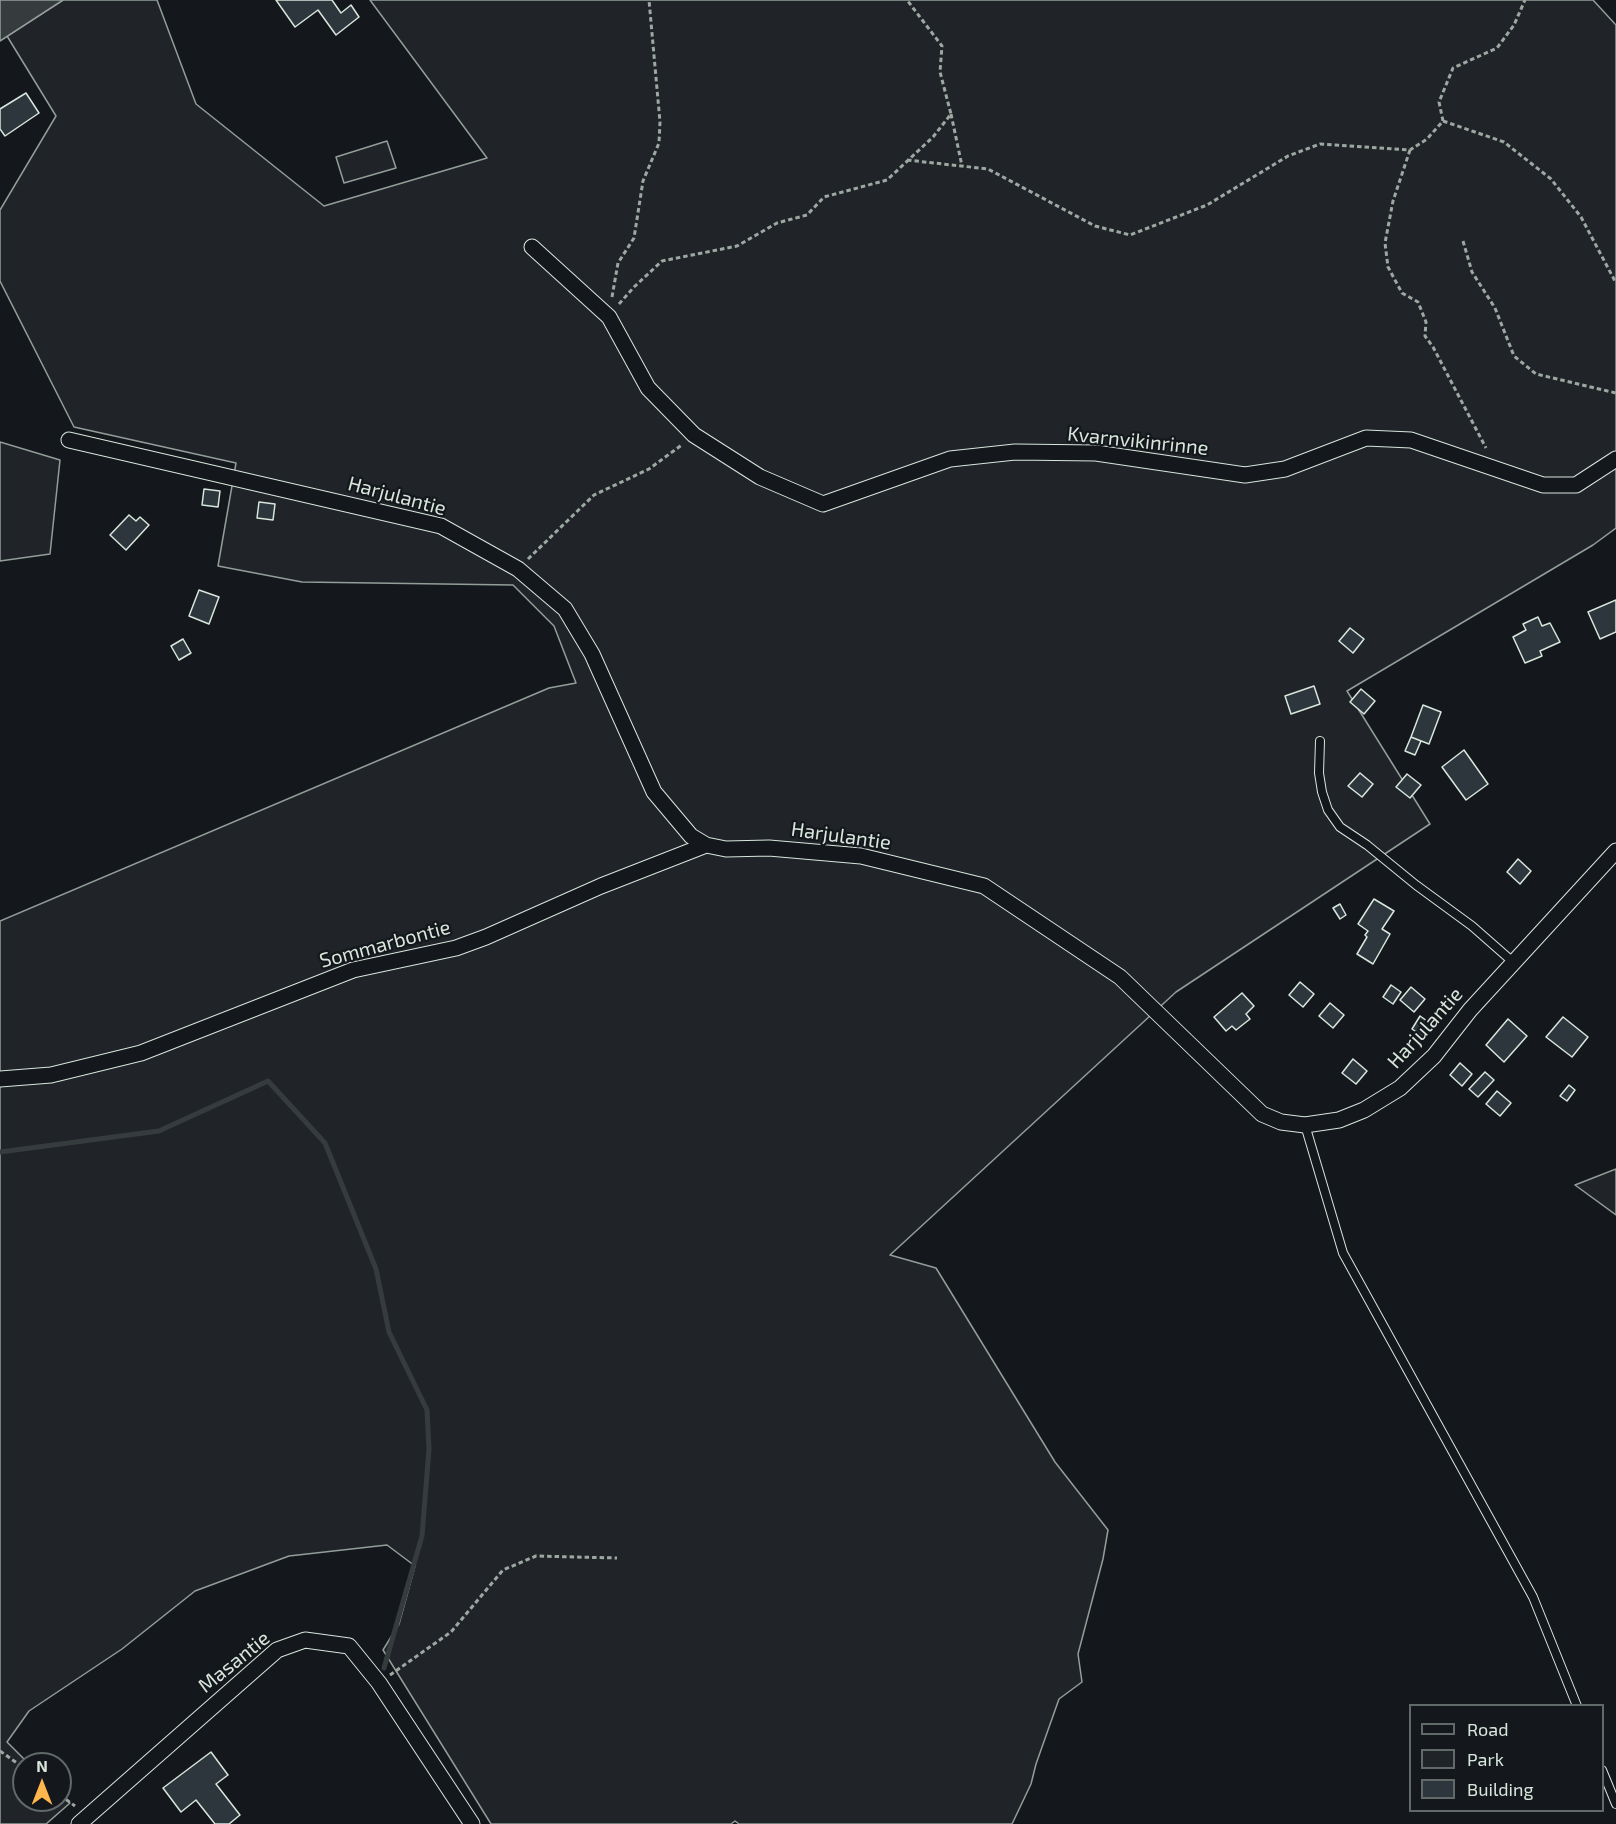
<!DOCTYPE html>
<style>
body{margin:0}
#map{position:relative;width:1616px;height:1824px;overflow:hidden;background:#14181c;font-family:"Exo 2",sans-serif}
canvas{display:block}
.legend{position:absolute;left:1409px;top:1704px;width:195px;height:108px;box-sizing:border-box;background:#14181c;border:2px solid #626a69;margin:0;padding:8px 10px;list-style:none;font-size:18px;color:#d8e6dc}
.legend li{display:flex;align-items:center;gap:12px;height:30px}
.legend b{width:30px;border:2px solid #626a69}
.north{position:absolute;left:12px;top:1752px;width:60px;height:60px;box-sizing:border-box;background:#14181c;border:2px solid #626a69;border-radius:50%;rotate:0deg;font-size:16px;font-weight:700;line-height:24px;text-align:center;color:#d8e6dc}
.north::after{content:'';display:block;margin:auto;width:21px;height:27px;background:#ffb74d;clip-path:polygon(50% 0,100% 100%,50% 72%,0 100%)}
</style>
<div id="map">
<canvas width="1616" height="1824"></canvas>
<ul class="legend">
<li><b style="height:8px;background:#14181c"></b>Road</li>
<li><b style="height:16px;background:#202428"></b>Park</li>
<li><b style="height:16px;background:#2c363c"></b>Building</li>
</ul>
<div class="north">N</div>
</div>
<script>
const g = document.querySelector('canvas').getContext('2d');
g.lineJoin = 'round';
function fill(path, color) { g.fillStyle = color; g.fill(path, 'evenodd'); }
const shape = rows => new Path2D(rows.map(r => 'M' + r).join(''));
function stroke(path, color, width, dash) { g.strokeStyle = color; g.lineWidth = width; g.lineCap = dash ? 'butt' : 'round'; g.setLineDash(dash || []); g.stroke(path); }
function drawText(font, color, halo, rows, align = 'center') {
  g.font = font + ' "Exo 2",sans-serif'; g.lineWidth = 4.5; g.setLineDash([]); g.textBaseline = 'middle'; g.strokeStyle = halo; g.fillStyle = color; for (const [text, x, y, turn = 0] of rows) {
    g.save(); g.translate(x, y); g.rotate((+turn || 0) * Math.PI / 180); g.textAlign = isNaN(turn) ? turn : align; if (halo) g.strokeText(text, 0, 0); g.fillText(text, 0, 0); g.restore();
  }
}
const green = shape([
 [63,0,157,0,196,104,324,206,487,158,370,0,1593,0,1616,25,1616,528,1593,545,1347,691,1430,824,1176,992,890,1255,936,1268,1055,1462,1108,1530,1103,1559,1078,1654,1082,1682,1059,1699,1036,1764,1031,1784,1012,1824,739,1824,735,1821,731,1824,491,1824,383,1650,399,1624,415,1566,387,1545,289,1556,195,1591,122,1649,29,1711,7,1742,29,1764,24,1764,24,1800,60,1800,60,1794,70,1803,46,1824,0,1824,0,921,549,688,576,683,554,626,513,585,302,582,218,566,236,463,74,427,0,281,0,210,56,116,7,36,63,0],
 [387,141,396,168,344,183,336,157,387,141],
 [0,442,60,460,50,554,0,561,0,442],
 [1616,1169,1616,1215,1575,1185,1616,1169]
]);
fill(green, '#202428');
stroke(green, '#939e99', 1.5);
const water = shape([
 [0,0,63,0,0,41,0,0]
]);
fill(water, '#363b3e');
stroke(water, '#939e99', 1.5);
stroke(shape([
 [0,1152,159,1131,268,1081,325,1143,376,1269,389,1332,427,1410,429,1449,422,1536,384,1668]
]), '#363b3e', 5);
const building = shape([
 [276,0,332,0,341,13,351,5,359,17,336,35,318,10,295,27,276,0],
 [26,93,39,113,5,136,0,129,0,109,26,93],
 [204,489,220,491,218,507,202,505,204,489],
 [259,502,275,504,273,520,257,518,259,502],
 [129,515,136,521,140,517,149,525,126,550,110,535,129,515],
 [199,590,219,597,209,624,189,616,199,590],
 [1616,600,1616,632,1600,639,1588,612,1616,600],
 [1538,617,1542,626,1550,623,1560,642,1540,651,1542,656,1525,663,1513,637,1526,630,1523,624,1538,617],
 [1350,628,1364,639,1353,653,1339,641,1350,628],
 [183,639,191,653,179,660,171,646,183,639],
 [1314,686,1320,704,1291,714,1285,696,1314,686],
 [1361,689,1375,701,1364,714,1350,702,1361,689],
 [1423,705,1441,712,1429,744,1411,737,1423,705],
 [1411,737,1421,741,1415,755,1405,751,1411,737],
 [1464,750,1488,784,1466,800,1442,767,1464,750],
 [1360,773,1373,784,1362,797,1348,786,1360,773],
 [1407,774,1421,785,1410,798,1396,787,1407,774],
 [1518,859,1531,871,1520,884,1507,872,1518,859],
 [1374,899,1394,911,1382,929,1390,934,1373,964,1357,954,1367,937,1365,935,1368,931,1358,924,1374,899],
 [1340,904,1346,915,1340,919,1333,908,1340,904],
 [1300,982,1314,994,1303,1007,1289,995,1300,982],
 [1391,985,1401,992,1393,1004,1383,997,1391,985],
 [1411,987,1425,999,1414,1012,1400,1000,1411,987],
 [1242,993,1254,1006,1246,1014,1250,1019,1236,1030,1232,1026,1226,1031,1214,1017,1242,993],
 [1330,1003,1344,1015,1333,1028,1319,1016,1330,1003],
 [1420,1016,1433,1025,1425,1038,1412,1029,1420,1016],
 [1563,1017,1588,1037,1572,1057,1546,1037,1563,1017],
 [1508,1019,1527,1036,1504,1062,1486,1045,1508,1019],
 [1353,1059,1367,1071,1356,1084,1342,1073,1353,1059],
 [1460,1063,1472,1074,1462,1086,1450,1075,1460,1063],
 [1485,1072,1494,1080,1478,1097,1469,1089,1485,1072],
 [1569,1085,1575,1090,1567,1101,1560,1096,1569,1085],
 [1497,1091,1511,1103,1500,1116,1486,1104,1497,1091],
 [211,1752,228,1775,216,1784,240,1815,229,1824,215,1824,196,1800,181,1812,163,1788,211,1752]
]);
fill(building, '#2c363c');
stroke(building, '#d8e6dc', 1.5);
const service = shape([
 [1320,741,1319,773,1322,792,1328,810,1340,827,1367,845,1416,885,1472,926,1513,962],
 [1305,1125,1343,1253,1533,1597,1577,1706],
 [1602,1770,1616,1804]
]);
const minor = shape([
 [532,247,609,317,648,388,694,435,760,477,823,504,950,459,1015,452,1096,453,1245,475,1285,469,1366,438,1411,440,1543,485,1576,485,1616,459],
 [69,440,441,526,518,569,565,609,592,654,654,792,691,836,706,845,726,849,769,848,861,856,984,886,1120,977,1262,1114,1281,1122,1305,1125,1339,1120,1364,1110,1400,1088,1434,1056,1470,1010,1616,851],
 [0,1079,51,1075,141,1053,353,970,456,948,486,937,601,886,706,845],
 [79,1824,277,1650,305,1640,349,1646,379,1683,472,1824]
]);
stroke(service, '#d8e6dc', 10);
stroke(minor, '#d8e6dc', 17);
stroke(shape([
 [951,114,962,166],
 [1443,121,1439,102,1453,68,1497,48,1514,25,1525,0],
 [1410,150,1393,201,1385,243,1388,267,1402,293,1418,302,1426,322,1425,336,1433,347,1486,448],
 [907,160,988,169,1095,226,1130,235,1207,205,1288,156,1320,144,1410,150,1427,139,1443,121,1504,142,1551,179,1581,217,1616,283],
 [1463,241,1472,272,1495,308,1514,356,1536,374,1616,393],
 [612,297,618,263,634,238,643,181,659,143,660,122,649,0],
 [619,304,634,287,662,261,737,246,777,223,807,215,824,197,887,180,933,137,951,114,940,72,942,46,907,0],
 [528,559,594,495,649,469,683,444],
 [390,1675,451,1632,503,1570,536,1556,617,1558],
 [0,1751,24,1768],
 [60,1795,75,1806]
]), '#9da8a2', 3, [4.5, 3]);
stroke(service, '#14181c', 8);
stroke(minor, '#14181c', 15);
drawText('20px', '#d8e6dc', '#14181c', [
 ["Kvarnvikinrinne",1138,441,6],
 ["Harjulantie",397,496,15],
 ["Harjulantie",841,836,8],
 ["Sommarbontie",385,944,-15],
 ["Harjulantie",1425,1028,-48],
 ["Masantie",234,1662,-39]
]);
</script>
